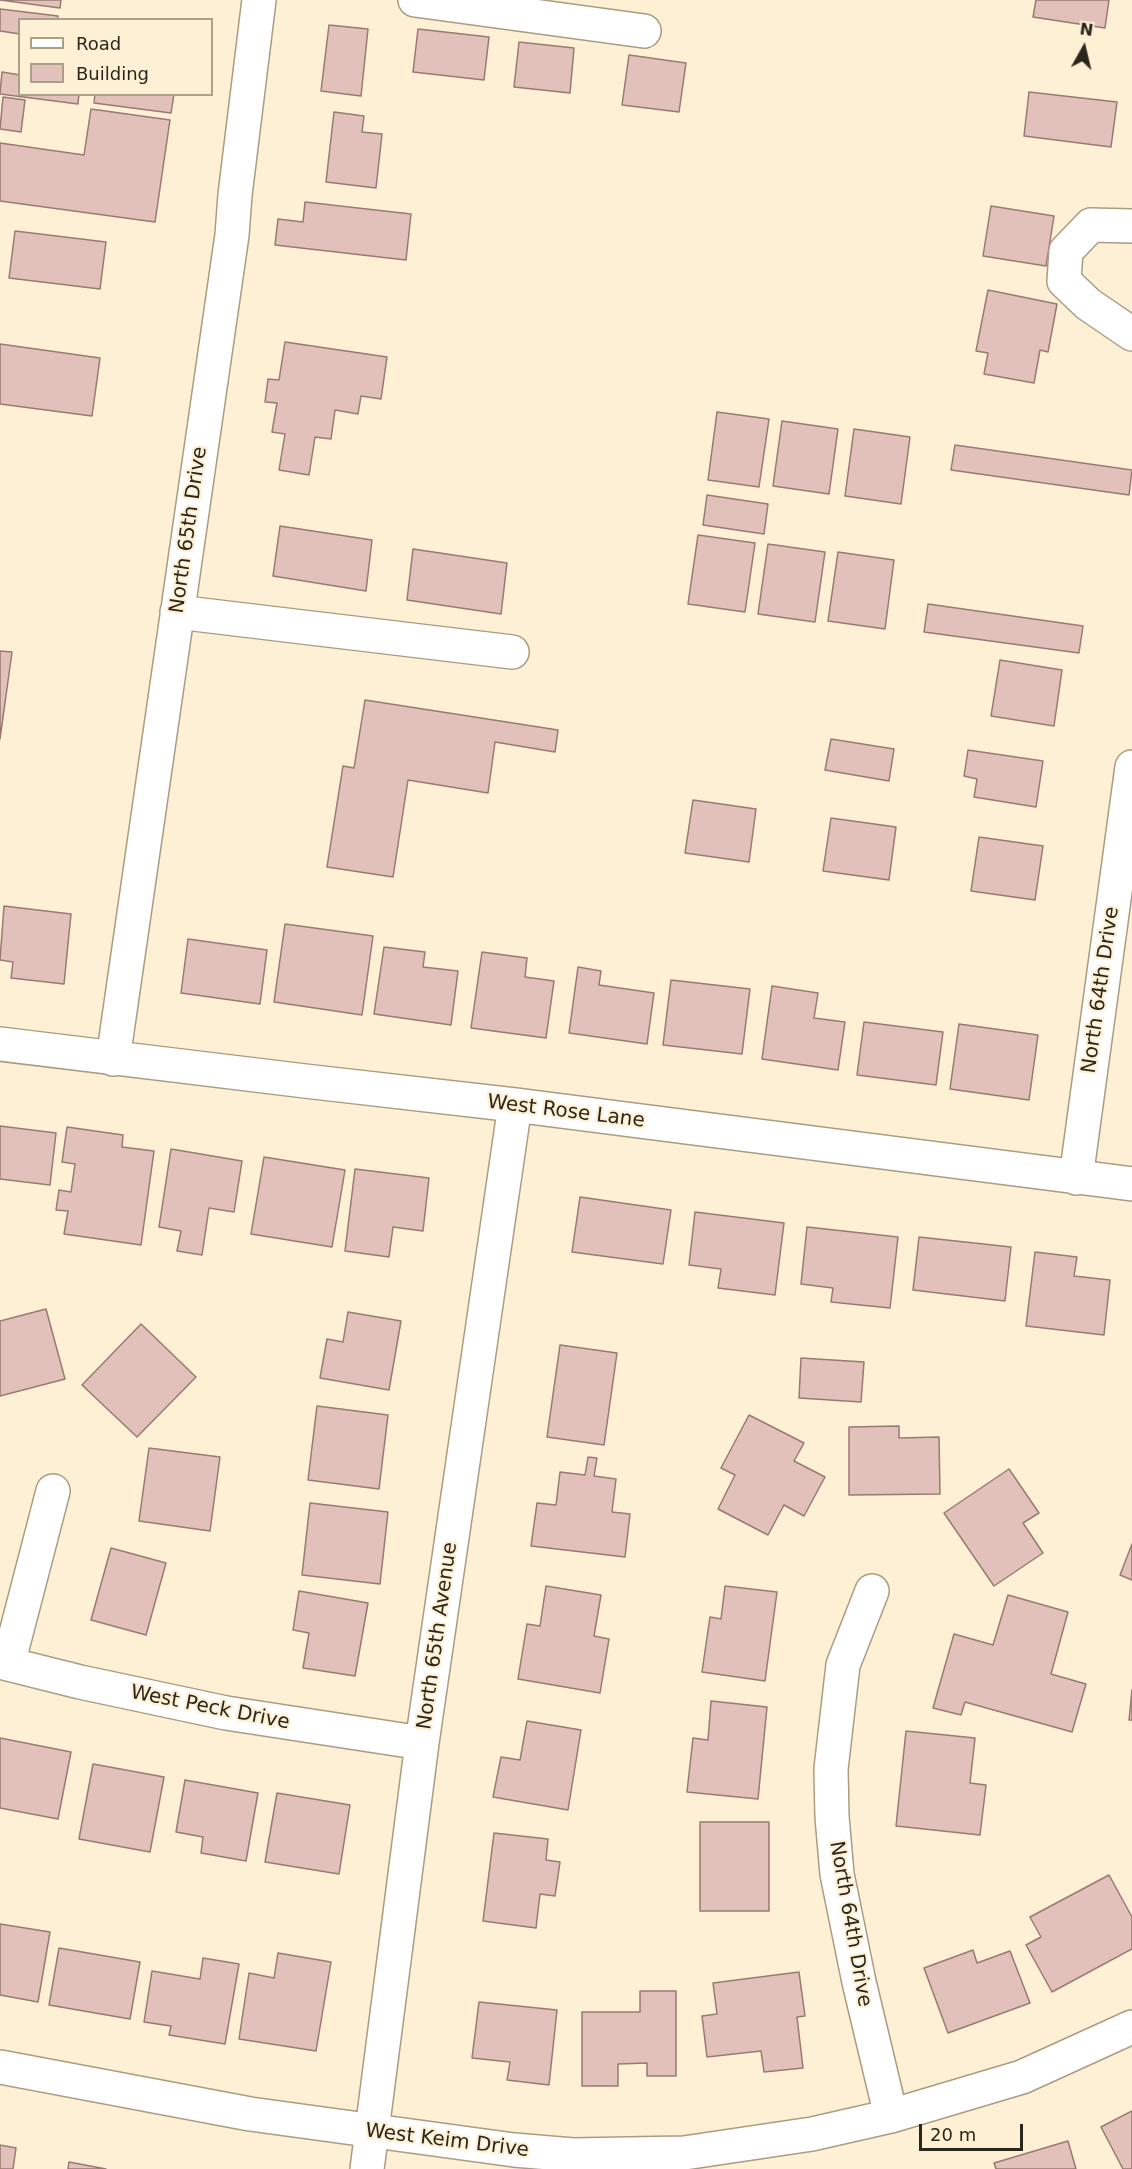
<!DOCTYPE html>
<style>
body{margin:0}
#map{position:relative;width:1132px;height:2169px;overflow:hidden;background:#fef0d4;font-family:"DejaVu Sans",sans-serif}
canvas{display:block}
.legend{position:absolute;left:18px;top:18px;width:195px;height:78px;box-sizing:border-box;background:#fef0d4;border:2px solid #aaa08a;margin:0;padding:8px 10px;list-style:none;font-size:18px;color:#2c271c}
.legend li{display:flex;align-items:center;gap:12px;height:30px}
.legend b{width:30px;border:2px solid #aaa08a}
.north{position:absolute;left:1054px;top:18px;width:60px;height:60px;-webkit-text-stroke:4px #fef0d4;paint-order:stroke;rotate:8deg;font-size:16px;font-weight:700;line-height:24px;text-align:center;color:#2c271c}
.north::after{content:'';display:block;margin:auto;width:21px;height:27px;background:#2c271c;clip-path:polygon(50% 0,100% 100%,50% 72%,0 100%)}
.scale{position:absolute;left:919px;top:2124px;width:104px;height:27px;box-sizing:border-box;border:3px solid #2c271c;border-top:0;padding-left:8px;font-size:18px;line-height:21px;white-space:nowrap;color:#2c271c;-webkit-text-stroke:4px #fef0d4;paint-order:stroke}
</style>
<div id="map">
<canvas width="1132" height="2169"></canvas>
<ul class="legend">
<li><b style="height:8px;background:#fff"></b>Road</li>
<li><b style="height:16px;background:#e2c1ba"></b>Building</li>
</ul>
<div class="north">N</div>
<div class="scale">20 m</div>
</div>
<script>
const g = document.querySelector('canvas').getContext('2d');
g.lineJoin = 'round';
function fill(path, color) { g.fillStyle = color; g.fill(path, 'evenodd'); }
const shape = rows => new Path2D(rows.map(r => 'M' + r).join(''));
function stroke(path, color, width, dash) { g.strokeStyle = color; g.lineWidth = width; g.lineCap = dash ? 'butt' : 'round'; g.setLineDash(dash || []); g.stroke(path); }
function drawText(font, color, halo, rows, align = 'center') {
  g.font = font + ' "DejaVu Sans",sans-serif'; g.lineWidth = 4.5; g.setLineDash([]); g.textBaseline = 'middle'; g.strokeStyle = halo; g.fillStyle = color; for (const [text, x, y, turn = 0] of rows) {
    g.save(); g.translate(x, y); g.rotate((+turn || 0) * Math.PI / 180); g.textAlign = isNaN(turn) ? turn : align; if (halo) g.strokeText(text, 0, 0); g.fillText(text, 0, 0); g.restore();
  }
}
const building = shape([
 [0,0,61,0,60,8,0,0],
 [1036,0,1109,0,1105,28,1033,17,1036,0],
 [0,9,58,16,57,20,20,20,20,34,0,31,0,9],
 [329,25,368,29,361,96,321,91,329,25],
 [418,29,489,37,484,80,413,72,418,29],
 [519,42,574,48,570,93,514,87,519,42],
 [629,55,686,63,679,112,622,105,629,55],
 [2,72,20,75,20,94,79,94,78,104,0,94,2,72],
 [1029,92,1117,102,1111,147,1024,136,1029,92],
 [95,94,174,94,171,113,94,103,95,94],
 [3,97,25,100,21,132,0,129,3,97],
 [91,109,170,120,155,222,0,201,0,143,84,155,91,109],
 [334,112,364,116,362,132,382,134,376,188,326,182,334,112],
 [305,202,411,214,406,260,275,245,278,219,303,222,305,202],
 [991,206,1054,216,1046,266,983,256,991,206],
 [15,231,106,242,100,289,9,278,15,231],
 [988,290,1057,304,1048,352,1040,350,1034,383,984,374,988,353,976,351,988,290],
 [285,342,387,357,381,399,361,396,358,414,335,410,331,439,315,437,309,475,279,470,285,434,272,432,277,403,265,402,268,379,279,380,285,342],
 [0,344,100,358,92,416,0,404,0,344],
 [717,412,769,419,759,487,708,480,717,412],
 [782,421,838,429,829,494,773,486,782,421],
 [854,429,910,437,901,504,845,496,854,429],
 [955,445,1132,470,1129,495,951,470,955,445],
 [707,495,768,504,764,534,703,525,707,495],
 [280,526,372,540,366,591,273,576,280,526],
 [698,535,755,543,745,612,688,604,698,535],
 [768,544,825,552,815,622,758,614,768,544],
 [413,549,507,563,501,614,407,600,413,549],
 [838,552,894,560,885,629,828,621,838,552],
 [928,604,1083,626,1079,653,924,632,928,604],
 [0,651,12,652,0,739,0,651],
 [1000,660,1062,670,1054,726,991,716,1000,660],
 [365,700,558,730,555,752,495,742,488,793,408,780,393,877,327,867,343,766,354,768,365,700],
 [831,739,894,749,889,781,825,770,831,739],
 [968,750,1043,761,1036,807,974,797,977,779,964,776,968,750],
 [693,800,756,809,749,862,685,853,693,800],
 [831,818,896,827,889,880,823,871,831,818],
 [979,837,1043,846,1035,900,971,891,979,837],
 [4,906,71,914,64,984,11,978,13,962,0,960,4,906],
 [285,924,373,936,362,1015,274,1002,285,924],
 [188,939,267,950,260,1004,181,993,188,939],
 [384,947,425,952,423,967,458,971,451,1025,374,1014,384,947],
 [482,952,527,958,525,977,554,981,546,1038,471,1028,482,952],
 [578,967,601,971,599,985,654,993,647,1044,569,1033,578,967],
 [671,980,750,989,742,1054,663,1045,671,980],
 [772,986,818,993,814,1018,845,1022,838,1070,762,1059,772,986],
 [864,1022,943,1032,936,1085,857,1075,864,1022],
 [959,1024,1038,1035,1029,1100,950,1089,959,1024],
 [0,1126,56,1133,50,1185,0,1179,0,1126],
 [67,1127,123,1135,122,1147,154,1151,141,1245,64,1234,68,1211,56,1210,59,1190,71,1192,75,1164,62,1162,67,1127],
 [171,1149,242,1161,234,1212,209,1208,202,1255,177,1251,181,1231,159,1227,171,1149],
 [264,1157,345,1170,332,1247,251,1234,264,1157],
 [355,1169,429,1178,423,1231,393,1227,389,1257,345,1251,355,1169],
 [580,1197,671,1210,663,1264,572,1252,580,1197],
 [695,1212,784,1223,775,1295,718,1288,721,1269,689,1265,695,1212],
 [807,1227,898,1237,890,1308,831,1302,833,1288,801,1284,807,1227],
 [919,1237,1011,1247,1005,1301,913,1290,919,1237],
 [1035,1252,1077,1257,1074,1276,1110,1280,1104,1335,1026,1326,1035,1252],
 [46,1309,65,1379,0,1396,0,1321,46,1309],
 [348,1312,401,1321,389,1390,320,1378,327,1339,343,1342,348,1312],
 [141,1324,196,1377,137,1437,82,1385,141,1324],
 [560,1345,617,1353,604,1445,547,1437,560,1345],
 [801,1358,864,1362,861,1402,799,1398,801,1358],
 [317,1406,388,1415,379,1489,308,1480,317,1406],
 [749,1415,804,1443,794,1461,825,1477,804,1516,784,1505,768,1535,718,1509,735,1475,721,1468,749,1415],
 [899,1426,899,1438,939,1437,940,1494,849,1495,849,1427,899,1426],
 [149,1448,220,1457,210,1531,139,1521,149,1448],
 [588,1457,597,1458,594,1476,616,1479,612,1512,630,1514,625,1557,531,1546,537,1503,556,1505,560,1472,585,1475,588,1457],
 [1009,1469,1039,1513,1023,1523,1043,1553,994,1586,944,1513,1009,1469],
 [310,1503,388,1512,380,1584,302,1575,310,1503],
 [1132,1544,1132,1580,1120,1575,1132,1544],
 [111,1548,166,1563,146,1635,91,1620,111,1548],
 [546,1586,601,1595,594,1636,609,1639,600,1693,518,1679,527,1624,540,1626,546,1586],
 [725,1586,777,1592,765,1681,702,1672,710,1617,721,1619,725,1586],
 [299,1591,368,1603,355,1676,303,1668,309,1633,293,1630,299,1591],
 [1008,1595,1068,1612,1051,1674,1086,1684,1072,1732,965,1702,961,1715,933,1708,954,1634,993,1645,1008,1595],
 [1132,1690,1132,1720,1129,1720,1132,1690],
 [711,1701,767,1707,758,1799,687,1792,693,1738,708,1740,711,1701],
 [527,1721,581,1730,568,1810,493,1797,501,1757,520,1760,527,1721],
 [906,1731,975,1738,970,1783,986,1785,980,1835,896,1826,906,1731],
 [0,1738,71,1752,58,1819,0,1808,0,1738],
 [93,1764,164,1777,150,1852,79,1839,93,1764],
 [185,1780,258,1793,246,1861,201,1853,203,1837,176,1832,185,1780],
 [277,1793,350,1805,339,1874,265,1862,277,1793],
 [700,1822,769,1822,769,1911,700,1911,700,1822],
 [494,1833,548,1839,546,1860,560,1862,555,1896,540,1894,536,1928,483,1921,494,1833],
 [1109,1875,1132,1917,1132,1949,1052,1992,1026,1945,1041,1937,1030,1917,1109,1875],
 [0,1924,50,1932,38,2002,0,1995,0,1924],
 [59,1948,140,1962,130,2019,49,2005,59,1948],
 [973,1950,977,1963,1010,1951,1030,2003,948,2033,924,1968,973,1950],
 [278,1953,331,1962,316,2051,239,2039,249,1973,274,1978,278,1953],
 [203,1958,239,1964,225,2044,169,2035,171,2026,144,2022,152,1971,200,1979,203,1958],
 [799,1972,805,2016,797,2017,803,2068,764,2072,761,2051,707,2057,702,2016,717,2014,713,1983,799,1972],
 [640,1991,676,1991,676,2076,647,2076,647,2063,618,2064,618,2086,582,2086,582,2012,640,2012,640,1991],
 [479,2002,557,2010,549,2085,507,2080,510,2062,472,2058,479,2002],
 [1132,2111,1132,2169,1123,2169,1101,2127,1132,2111],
 [1068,2141,1076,2169,996,2169,994,2163,1068,2141],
 [0,2145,16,2148,13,2169,0,2169,0,2145],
 [69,2162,106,2169,68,2169,69,2162]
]);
fill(building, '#e2c1ba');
stroke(building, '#987a73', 1.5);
const minor = shape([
 [415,0,644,31],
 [1132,226,1091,225,1066,251,1064,281,1088,304,1132,334],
 [177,612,512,652],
 [0,1044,305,1081,515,1105,1132,1184],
 [113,1059,232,235,235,195,259,0],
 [1076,1178,1132,767],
 [872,1591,843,1665,831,1769,832,1817,837,1874,859,1982,891,2116],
 [0,1662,80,1682,226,1713,422,1743],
 [8,1664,53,1491],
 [0,2067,250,2114,514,2150,573,2155,684,2153,812,2134,891,2116,1022,2077,1132,2027],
 [367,2169,422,1743,515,1105]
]);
stroke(minor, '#aa9c83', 36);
stroke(minor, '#fff', 33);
drawText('20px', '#2c271c', '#fef0d4', [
 ["North 65th Drive",189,530,-82],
 ["North 64th Drive",1101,990,-82],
 ["West Rose Lane",566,1112,7],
 ["North 65th Avenue",438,1636,-82],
 ["West Peck Drive",210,1708,11],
 ["North 64th Drive",850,1924,80],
 ["West Keim Drive",447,2141,7]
]);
</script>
